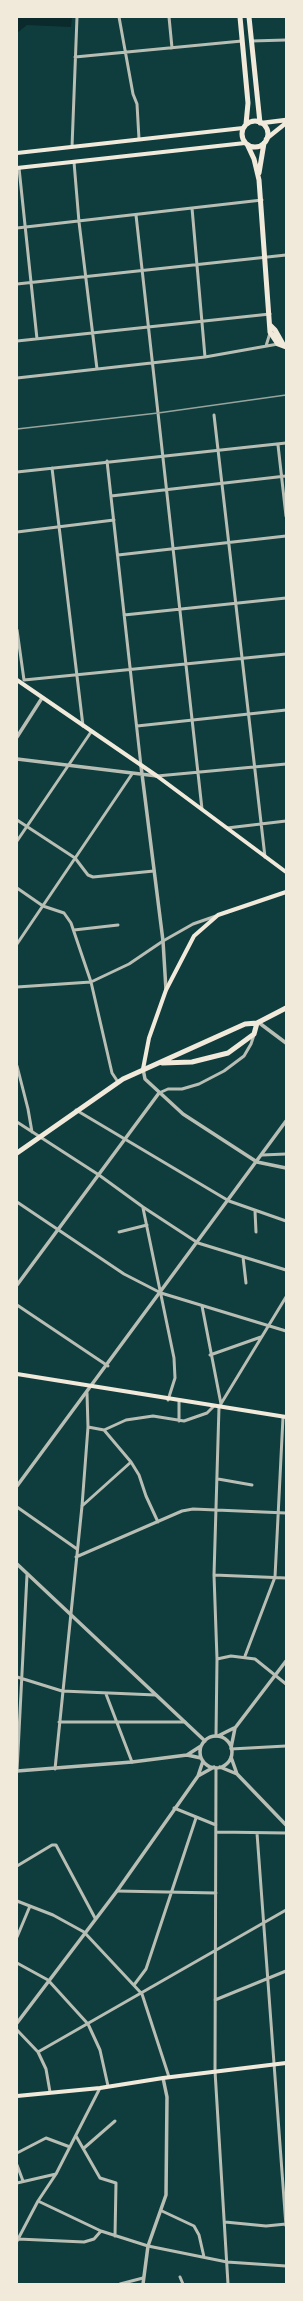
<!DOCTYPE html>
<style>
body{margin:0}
#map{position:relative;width:303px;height:2301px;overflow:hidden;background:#0f3d3e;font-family:"Fira Sans",sans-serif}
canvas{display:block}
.frame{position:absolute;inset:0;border:18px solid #f1e9da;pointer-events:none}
</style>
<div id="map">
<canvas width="303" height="2301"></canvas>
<div class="frame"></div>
</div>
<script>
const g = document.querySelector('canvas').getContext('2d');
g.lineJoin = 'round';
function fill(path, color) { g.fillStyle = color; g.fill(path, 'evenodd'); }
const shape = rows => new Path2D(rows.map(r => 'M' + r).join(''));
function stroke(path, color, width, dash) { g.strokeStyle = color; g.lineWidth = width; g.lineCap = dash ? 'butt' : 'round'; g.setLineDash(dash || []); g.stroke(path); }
fill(shape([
 [17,17,72,17,71,27,27,25,17,33]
]), '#0a2a2b');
stroke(shape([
 [119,17,133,94,137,104,139,139],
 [169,17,172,48],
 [251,41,286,40],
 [75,57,242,41],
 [72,147,77,17],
 [74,162,79,222,97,369],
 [19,168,37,339],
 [192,208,205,357],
 [136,215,202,809],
 [17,228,262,200],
 [17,284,286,255],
 [17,341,270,314],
 [266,346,270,333],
 [17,378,205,357,278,344],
 [214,415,265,857],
 [278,445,286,516],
 [107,461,141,766],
 [52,468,83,726],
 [17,472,286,443],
 [111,496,286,476],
 [17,532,114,520],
 [118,555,286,536],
 [124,615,286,598],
 [17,630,24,680],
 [24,680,286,654],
 [137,726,286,710],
 [157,776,286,764],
 [17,820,75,858,88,875,93,877,154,871],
 [227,828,286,821],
 [17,841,91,732],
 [17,888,43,906,64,913,71,923,91,982,112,1073,118,1082],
 [74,930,118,925],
 [17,944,132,774],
 [17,987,91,982,129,964,163,941,193,924,216,916],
 [17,1066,28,1109,32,1132],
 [159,1093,168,1089,182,1089,199,1084,224,1071,244,1056,251,1044,254,1035],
 [76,1110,229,1201,286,1221],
 [17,1122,99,1175,143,1207,198,1243,286,1270],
 [262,1155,286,1154],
 [17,1202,124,1274,161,1293,286,1331],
 [143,1208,174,1358,175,1378,168,1400],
 [255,1211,256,1232],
 [119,1232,147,1225],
 [243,1257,246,1283],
 [17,1305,108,1366],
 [202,1306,221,1404],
 [210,1355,261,1337],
 [179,1421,179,1401],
 [88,1427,104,1430,131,1462,139,1475,146,1496,158,1522],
 [104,1430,126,1420,153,1416,184,1421,207,1413,214,1406],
 [218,1479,252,1485],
 [82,1506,131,1462],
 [17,1507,77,1549],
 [76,1557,182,1511,193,1509,286,1513],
 [214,1575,286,1578],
 [245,1656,275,1577,283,1417],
 [217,1659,231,1656,255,1659,286,1684],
 [17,1677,62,1691,156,1695],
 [106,1694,132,1762],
 [59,1722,185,1722],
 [216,1736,217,1659,214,1575,219,1407,286,1297],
 [231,1749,286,1746],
 [216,1768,215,2071,228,2284],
 [55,1769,82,1506,88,1427,87,1393],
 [17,1771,27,1575],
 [174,1808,216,1825],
 [217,1832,286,1833],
 [257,1833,286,2226],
 [17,1866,52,1845,56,1845,95,1918],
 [117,1891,216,1893],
 [17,1901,53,1915,84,1932,142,1994,169,2077],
 [17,1937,30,1906],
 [17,1963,48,1980,88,2024,100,2050,108,2086],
 [134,1985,146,1969,196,1818],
 [215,2000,286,1971],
 [17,2030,38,2052,46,2069,50,2092],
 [38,2052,286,1910],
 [76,2136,100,2178,116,2183,115,2236],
 [84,2148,115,2121],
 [17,2153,46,2138,70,2147],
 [17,2165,23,2181],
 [17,2183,56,2174],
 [38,2201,101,2231,148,2246,227,2262,286,2266],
 [162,2211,194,2226,199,2235,204,2257],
 [225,2222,266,2226,286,2224],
 [18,2239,84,2242,94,2239,101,2231],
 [17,2241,38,2201,56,2174,100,2088],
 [180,2277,183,2284],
 [120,2284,143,2278]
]), '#b8beb3', 3);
stroke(shape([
 [17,737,42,698],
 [17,759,157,776],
 [141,766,163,941,166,990],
 [258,1022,286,1043],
 [143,1069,145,1079,183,1114,257,1162,286,1168],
 [17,1285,159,1093],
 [17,1486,286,1121],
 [17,1564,205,1741],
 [218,1736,234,1728],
 '200 1752a16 16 0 1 1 32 0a16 16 0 1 1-32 0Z',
 [231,1748,235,1728,286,1661],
 [187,1755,201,1758],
 [231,1757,237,1774,286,1825],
 [220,1767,237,1774],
 [17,1771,132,1762,187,1755,201,1746],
 [198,1776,214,1767],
 [17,2023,117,1891,198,1776,203,1761],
 [143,2284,148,2246,166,2195,167,2097,163,2078]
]), '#b8beb3', 3.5);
stroke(shape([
 [17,153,243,128],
 [17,168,245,143],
 [17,680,157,776,286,872],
 [143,1069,149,1038,166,990,194,936,218,915,286,892],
 [17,1374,286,1417],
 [17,2096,100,2088,163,2078,286,2063]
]), '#f1e9da', 4);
stroke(shape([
 [262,123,286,120],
 [266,139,286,123]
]), '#f1e9da', 4.5);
stroke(shape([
 [240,17,248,103,246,124],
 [249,17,260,123],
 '242 134a13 13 0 1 1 26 0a13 13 0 1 1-26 0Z',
 [247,144,254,159,259,180,270,332,278,344,286,347],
 [259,173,264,143],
 [270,325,275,330,284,346],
 [162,1063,192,1062,228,1053,254,1034,257,1023],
 [17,1153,123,1079,245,1024,257,1023,286,1008]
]), '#f1e9da', 5);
stroke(shape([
 [17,429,158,413,286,395]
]), '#97a49c', 1.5);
</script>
